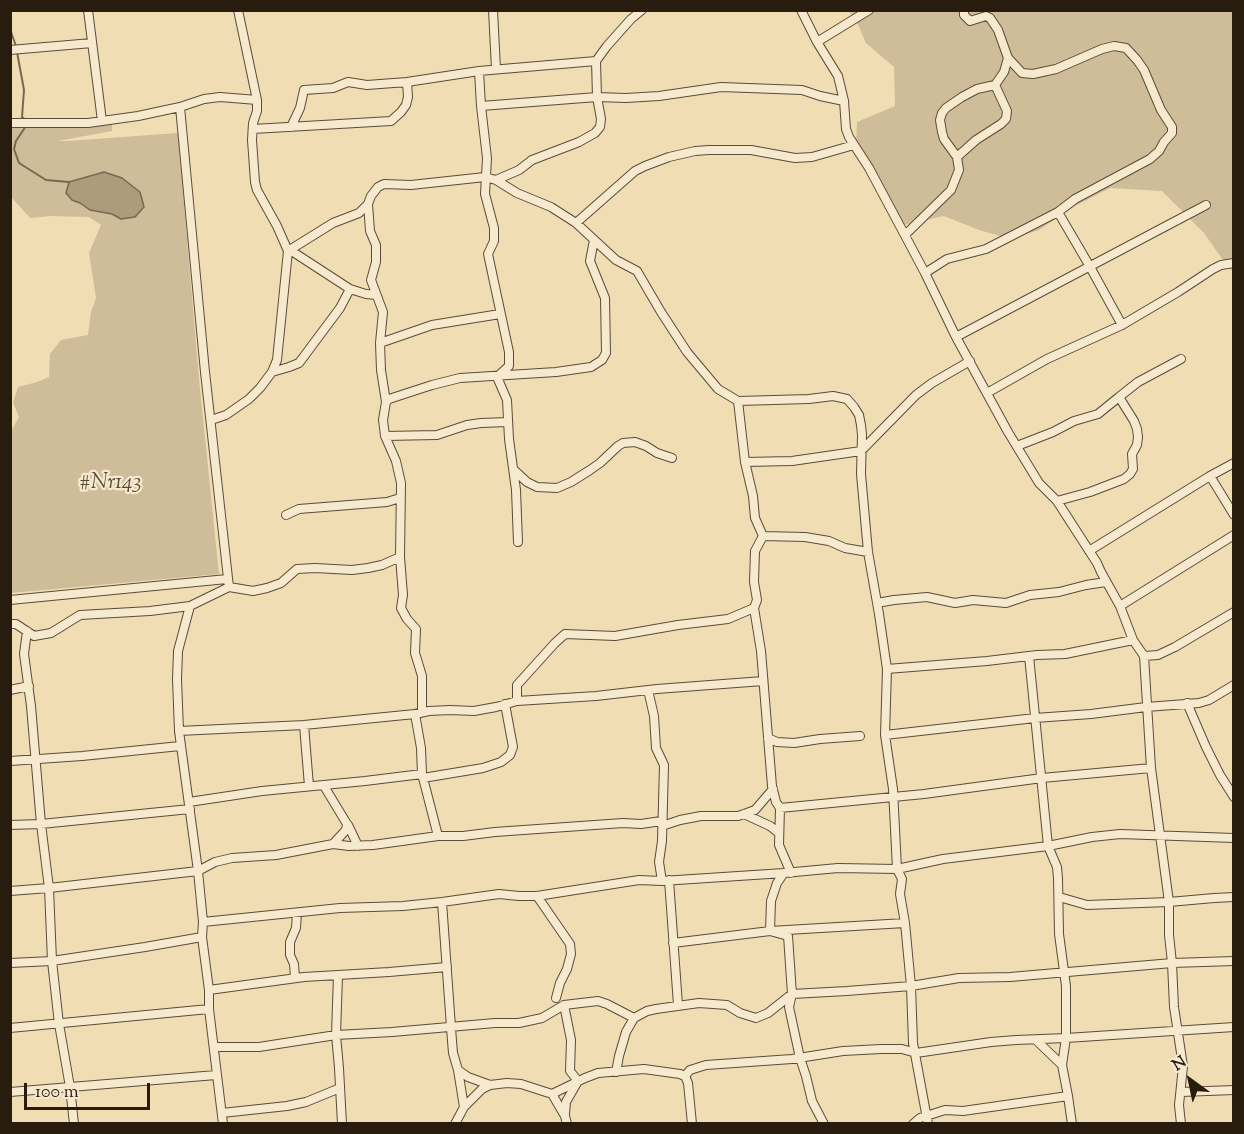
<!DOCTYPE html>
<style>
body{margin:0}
#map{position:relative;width:1244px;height:1134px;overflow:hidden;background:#f1ddb4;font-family:"Sorts Mill Goudy",serif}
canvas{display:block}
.frame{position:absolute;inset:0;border:12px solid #281c0f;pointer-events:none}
.north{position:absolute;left:1160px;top:1050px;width:60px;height:60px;-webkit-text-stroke:4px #f6e9ce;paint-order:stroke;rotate:327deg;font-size:16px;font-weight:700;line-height:24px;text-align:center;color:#281c0f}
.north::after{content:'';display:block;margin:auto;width:21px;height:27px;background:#281c0f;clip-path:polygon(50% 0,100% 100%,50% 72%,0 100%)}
.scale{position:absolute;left:24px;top:1083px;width:126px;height:27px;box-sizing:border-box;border:3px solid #281c0f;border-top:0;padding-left:8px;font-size:18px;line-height:21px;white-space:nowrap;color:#281c0f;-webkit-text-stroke:4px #f6e9ce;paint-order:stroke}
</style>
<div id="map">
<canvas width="1244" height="1134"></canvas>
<div class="frame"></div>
<div class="north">N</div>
<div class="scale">100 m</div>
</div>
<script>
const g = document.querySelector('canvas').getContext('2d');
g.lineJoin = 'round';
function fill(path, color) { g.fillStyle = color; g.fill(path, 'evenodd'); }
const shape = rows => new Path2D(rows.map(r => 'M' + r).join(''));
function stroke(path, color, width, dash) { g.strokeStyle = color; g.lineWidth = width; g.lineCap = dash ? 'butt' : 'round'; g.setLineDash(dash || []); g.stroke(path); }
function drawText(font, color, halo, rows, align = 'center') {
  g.font = font + ' "Sorts Mill Goudy",serif'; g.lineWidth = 4.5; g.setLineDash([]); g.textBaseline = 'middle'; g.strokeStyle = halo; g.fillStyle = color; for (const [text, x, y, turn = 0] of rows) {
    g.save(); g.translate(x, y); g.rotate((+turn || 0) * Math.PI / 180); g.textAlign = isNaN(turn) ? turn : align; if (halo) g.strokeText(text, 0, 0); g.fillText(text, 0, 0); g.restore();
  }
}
fill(shape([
 [849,11,1233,11,1233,271,1228,267,1204,233,1162,191,1110,188,1075,206,1039,230,1011,239,979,230,944,216,903,225,856,145,857,122,895,106,894,67,866,43,856,20],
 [112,123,112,131,58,141,68,141,178,133,199,379,219,574,11,593,10,433,19,417,13,402,18,387,37,382,49,377,50,354,61,340,88,335,91,312,96,298,89,253,101,225,89,217,51,216,30,218,12,198,10,196,11,127]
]), '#cfbc98');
const water = shape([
 [104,172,122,178,140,192,144,207,135,217,121,219,112,214,90,210,80,203,72,200,66,193,69,182,104,172]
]);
fill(water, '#ad9b7c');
stroke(water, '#786850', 1.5);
stroke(shape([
 [10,29,16,46],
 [17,52,24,90,22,117,27,121],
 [26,126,16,141,14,149,19,163,46,180,69,182]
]), '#786850', 2);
const street = shape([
 [88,10,102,121],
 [493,10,496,69],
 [801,10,817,42,838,76,844,101,846,129,849,137,869,168,925,273],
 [964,10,964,15,970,21,986,16,990,18,998,30,1008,58,1022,73,1033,74,1056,69,1102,49,1114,46,1126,48,1137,60,1144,70,1161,110,1172,127,1172,133,1164,142,1159,151,1150,159,1075,199,1058,212,1089,265,1122,325],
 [817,42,869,10],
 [10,50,92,43],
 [481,106,597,97,596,61],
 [180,107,204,99,220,97,257,100],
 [10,123,88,123,138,116,180,107,205,372,229,587],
 [291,127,300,108,304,90,333,88,348,82,367,85,407,82],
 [253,129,391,121,401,112,406,105,408,97,407,82,479,71],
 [957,157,944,139,942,132,940,120,942,113,946,108,962,97,977,89,995,85,1004,72,1008,58],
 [496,180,519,170,532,160,579,142,595,133,600,127,601,119,597,97,626,98,659,96,721,87,802,90,820,96,844,101],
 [576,223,635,171,645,166,669,157,695,151,709,150,751,150,795,158,812,157,854,145],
 [906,234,951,190,959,170,957,157,976,140,1001,124,1006,119,1007,111,995,85],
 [290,250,350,289,366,294,376,295],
 [288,251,333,223,359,213,368,204,371,196,378,187,384,184,411,185,485,177,496,180,517,193,551,207,576,223,616,260,637,271,661,312,687,352,718,389,738,401,809,399,833,396,847,399,854,407,859,415,861,425,862,435,861,474,868,552,879,614,887,669,885,735,893,789,897,869,902,879,900,894,905,923,911,986,913,1043,928,1124],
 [956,337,925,273,947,259,986,249,1058,212],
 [380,343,432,325,500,314],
 [272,372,289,367,299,363,340,308,350,289],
 [987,393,1047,359,1122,325,1178,292,1213,269,1221,265,1234,263],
 [738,401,745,462,753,496,755,518,763,536,805,537,829,541,845,548,868,552],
 [386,402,389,399,432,385,460,378,556,372,591,367,602,360,606,353,605,298,590,261,594,240],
 [211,420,226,415,249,399,260,388,272,372,277,360,288,251,277,226,257,190,255,182,252,140,253,123,257,111,257,100,238,10],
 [385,436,437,435,467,425,481,423,508,422],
 [1017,446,1053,432,1074,421,1098,414,1119,397],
 [745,462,792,461,861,451,916,395,932,383,970,361],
 [514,470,527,482,537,487,557,488,571,482,590,470,600,463,618,446,623,443,635,442,646,446,657,453,672,458],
 [1210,476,1234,515],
 [1057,501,1090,492,1124,479,1130,474,1133,469,1132,454,1137,445,1138,437,1137,429,1134,421,1119,397,1138,382,1181,359],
 [286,515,299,509,387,502,400,498],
 [763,536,755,551,754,582,757,600,754,608,761,651,772,786,776,802,780,808,924,794,1042,778,1151,768],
 [518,542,516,490,509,439,507,400,497,377,509,366,509,352,488,254,494,241,494,228,485,194,487,158,481,106,479,71,596,61,607,46,631,19,642,10],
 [1089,551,1210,476,1234,463],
 [400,557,403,595,401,608,407,619,416,629,415,653,422,676,422,712],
 [10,600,227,579],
 [877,603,894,600,927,597,955,603,973,600,1006,603,1030,595,1059,592,1086,585,1106,582],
 [190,606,178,651,177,679,179,731,198,871,203,922,202,937,209,990,209,1009,223,1124],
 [1120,606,1234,535],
 [10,624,16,624,34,636,51,633,80,615,150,611,190,606,229,587,253,591,267,588,281,583,297,569,315,568,352,570,368,568,382,565,400,557,401,483,396,461,385,436,383,420,386,402,381,370,380,343,383,312,371,280,376,262,376,245,370,231,368,204],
 [27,631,24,654,31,706,41,824,49,888,52,961,59,1024,70,1087,74,1124],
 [1133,640,1120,606,1101,572,1097,563,1057,501,1039,483,1008,432,956,337,1206,205],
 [1029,656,1048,846,1057,867,1058,878,1059,934,1066,986,1066,1038,1062,1065,1068,1096,1072,1124],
 [1144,656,1151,768,1169,902,1214,898,1234,897],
 [887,669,987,661,1037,655,1065,654,1133,640,1144,656,1158,655,1175,647,1234,612],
 [10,690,29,686],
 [648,690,654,716,656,748,664,765,662,841,659,862,662,881],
 [517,701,517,685,555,643,565,634,615,636,678,625,728,619,754,608],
 [1187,703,1206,747,1220,775,1234,797],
 [415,714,429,711,450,710,474,711,496,707,517,701,596,696,657,689,763,681],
 [179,731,304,725],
 [885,735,1035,718,1091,714,1146,707,1199,703,1209,700,1234,685],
 [768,738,777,742,794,743,820,739,860,736],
 [10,761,82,756,180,746],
 [423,778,483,768,501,762,510,755,513,747,505,704],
 [309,786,304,725,415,714,421,748,422,774,438,836],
 [324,786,347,824,346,830,333,844],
 [189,802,262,791,365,781,422,774],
 [780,808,779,845,791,873],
 [744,814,770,826,779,833],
 [10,825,41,824,190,809],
 [348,825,358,846],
 [662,826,680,820,701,816,738,816,744,814,755,810,773,789],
 [784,873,777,883,771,901,770,931,788,936,792,994,789,1007,800,1058,806,1076,812,1101,824,1124],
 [669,880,678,1005],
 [10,891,49,888,198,871,215,862,232,858,276,855,333,844,349,846,373,845,438,836,463,836,495,832,623,823,641,824,661,821],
 [537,896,570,944,571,954,567,969,560,983,556,998],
 [1059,897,1087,905,1169,902,1169,935,1172,963,1174,1007,1183,1066,1179,1105,1181,1124],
 [442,902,499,894,519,896,537,896,639,880,662,881,784,873,838,868,897,869,943,859,1048,846,1092,837,1120,834,1234,838],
 [203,922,340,908,403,906,442,902,452,1041,453,1053,458,1070,468,1077,490,1085,507,1083,521,1084,552,1094,565,1116,567,1124],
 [673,943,770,931,905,923],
 [10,963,52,961,145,947,202,937],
 [338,975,336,1035,339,1068,342,1124],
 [295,978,294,964,290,955,290,942,296,928,297,913],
 [209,990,304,977,389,972,447,967],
 [564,1005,571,1040,570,1071,578,1081,566,1102,565,1114],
 [10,1028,209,1009],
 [1036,1040,1062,1065],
 [214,1047,259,1047,336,1035,392,1032,495,1023,519,1023,542,1018,564,1005,598,1001,607,1004,634,1018,647,1011,656,1009,699,1003,727,1005,740,1013,756,1018,768,1013,792,994,847,991,911,986,959,978,1010,977,1172,963,1234,961],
 [458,1070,464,1107],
 [616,1072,619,1056,626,1032,634,1018],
 [685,1076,690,1070,706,1065,792,1059,843,1051,881,1049,902,1049,916,1053,991,1042,1016,1040,1066,1038,1234,1027],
 [10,1092,216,1075],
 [1181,1092,1234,1090],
 [552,1094,585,1078,598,1073,644,1069,680,1074,685,1076,688,1083,692,1124],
 [222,1113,287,1106,306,1102,340,1088],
 [455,1124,464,1107,482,1089,490,1085],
 [913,1124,920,1118,945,1110,963,1111,1068,1096]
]);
stroke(street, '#5a4c38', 10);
stroke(street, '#f6e9ce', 8);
drawText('italic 22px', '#5a4c38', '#f6e9ce', [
 ["#Nr143",110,484]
]);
</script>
